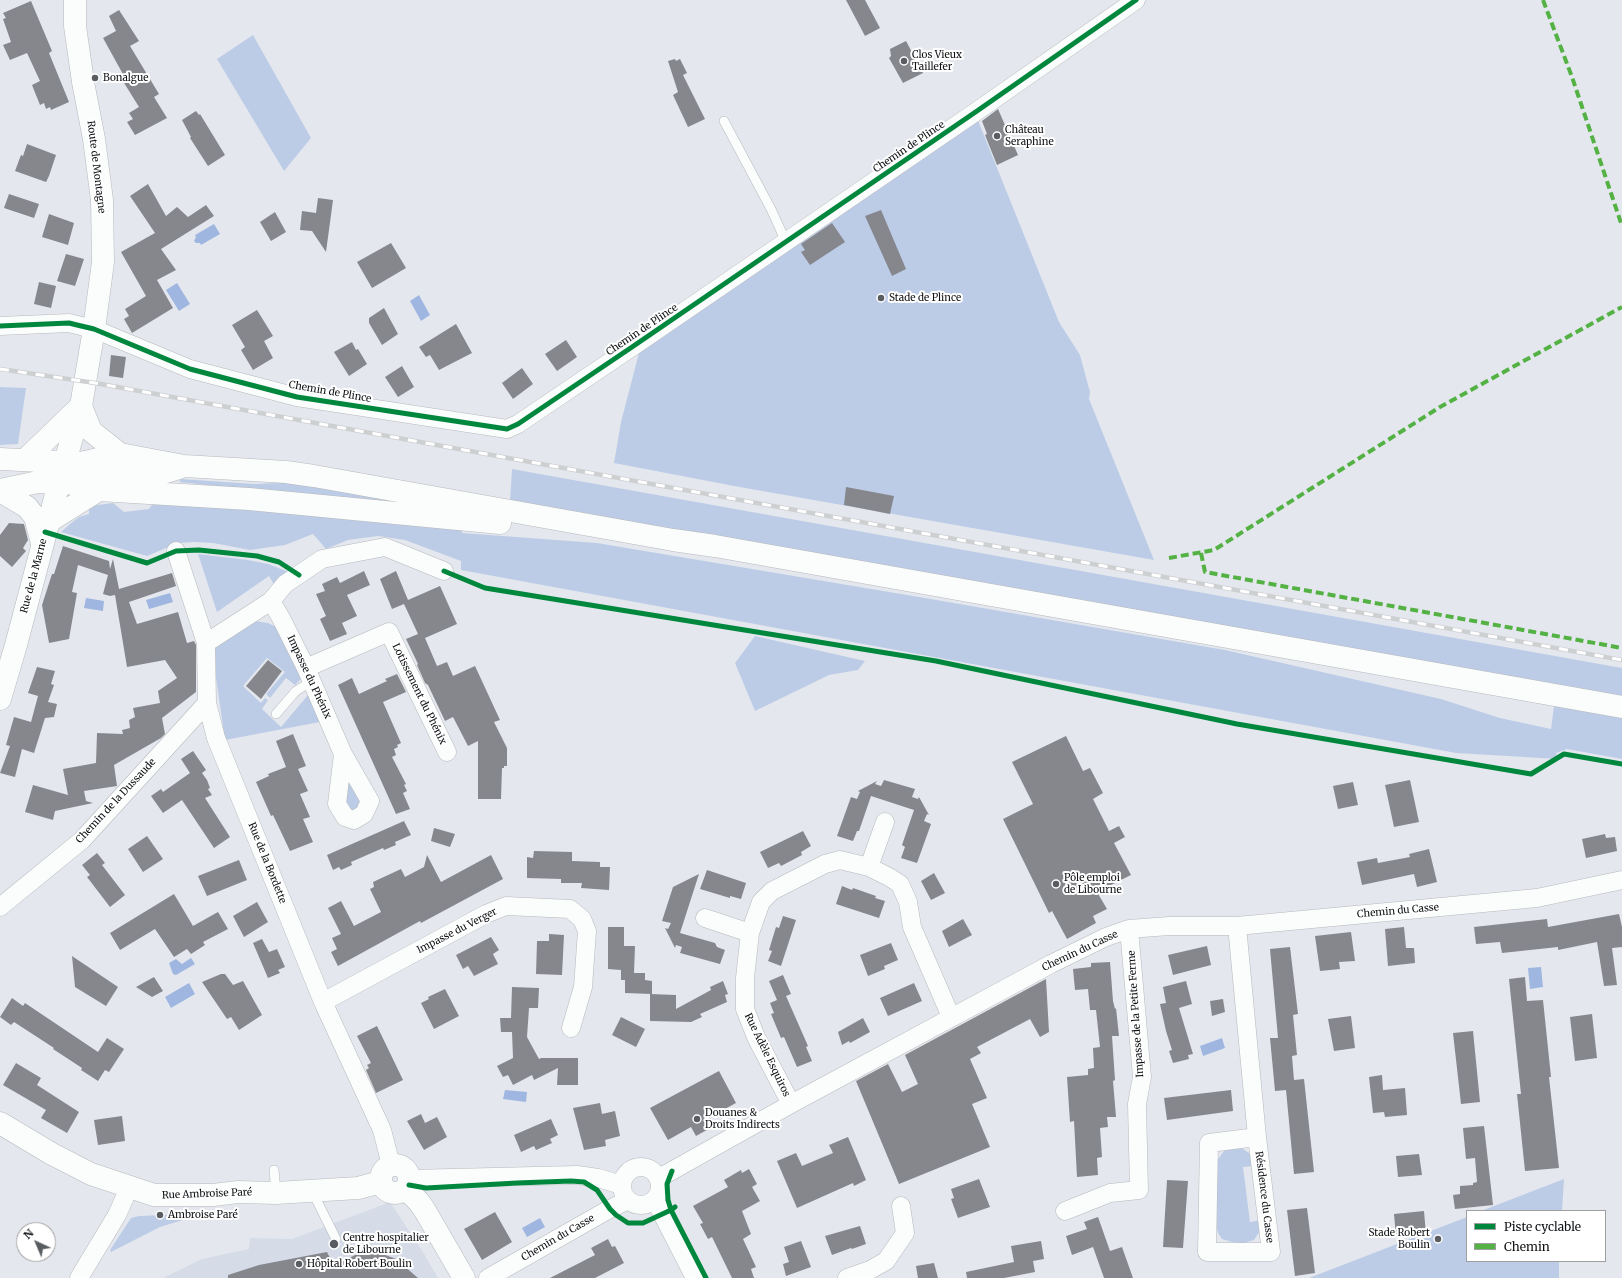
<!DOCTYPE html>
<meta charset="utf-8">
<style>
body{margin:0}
#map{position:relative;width:1622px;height:1278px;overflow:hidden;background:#e4e8ee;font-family:Merriweather,serif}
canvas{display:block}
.legend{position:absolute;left:1466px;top:1210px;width:140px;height:52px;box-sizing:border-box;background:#fff;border:1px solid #9f9fa1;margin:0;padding:5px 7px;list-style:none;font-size:12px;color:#0e1013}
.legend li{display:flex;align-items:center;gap:8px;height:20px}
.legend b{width:20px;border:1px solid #9f9fa1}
.north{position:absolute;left:16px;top:1222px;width:40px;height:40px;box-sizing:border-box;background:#fff;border:1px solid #9f9fa1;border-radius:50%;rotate:316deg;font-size:11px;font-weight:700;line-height:16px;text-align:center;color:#0e1013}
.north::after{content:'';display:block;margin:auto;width:14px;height:18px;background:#595c60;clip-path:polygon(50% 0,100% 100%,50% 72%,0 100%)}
</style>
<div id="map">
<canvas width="1622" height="1278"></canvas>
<ul class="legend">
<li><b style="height:5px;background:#00873e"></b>Piste cyclable</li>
<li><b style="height:5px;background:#54b144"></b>Chemin</li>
</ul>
<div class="north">N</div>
</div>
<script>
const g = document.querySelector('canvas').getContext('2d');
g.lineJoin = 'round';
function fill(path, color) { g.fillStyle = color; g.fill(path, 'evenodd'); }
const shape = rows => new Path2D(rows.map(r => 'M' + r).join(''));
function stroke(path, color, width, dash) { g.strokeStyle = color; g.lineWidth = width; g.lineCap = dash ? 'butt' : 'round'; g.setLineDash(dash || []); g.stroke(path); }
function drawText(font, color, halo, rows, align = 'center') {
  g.font = font + ' Merriweather,serif'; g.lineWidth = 4; g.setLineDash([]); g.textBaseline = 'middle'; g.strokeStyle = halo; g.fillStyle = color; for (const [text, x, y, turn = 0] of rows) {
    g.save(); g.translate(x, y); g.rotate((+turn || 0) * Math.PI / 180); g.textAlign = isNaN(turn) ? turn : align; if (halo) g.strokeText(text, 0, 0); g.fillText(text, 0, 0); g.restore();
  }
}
fill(shape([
 [390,1202,423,1252,438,1278,163,1278,202,1259,249,1249,250,1238,292,1239]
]), '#d5dce7');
fill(shape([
 [253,35,311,138,284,171,217,59],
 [977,118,1059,322,1080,355,1090,392,1089,399,1154,560,734,486,614,463,621,422,640,349],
 [0,387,26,388,18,444,0,445],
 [512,469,1622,668,1622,700,510,502],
 [181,479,254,484,304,482,468,513,179,482],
 [156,499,463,526,462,533,597,543,925,598,1225,650,1441,699,1500,718,1551,729,1554,706,1622,718,1622,759,1567,749,1556,753,1558,759,1456,753,461,570,461,561,405,540,378,536,348,540,326,549,313,534,285,545,250,550,213,543,194,542,178,543,147,556,61,532,70,524,79,517,89,514,89,506,113,503,124,512,149,509],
 [198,554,248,560,268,564,294,574,276,588,269,576,217,612],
 [255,621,268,623,278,628,301,679,295,685,286,678,270,698,266,694,285,672,267,658,243,686,261,703,265,698,268,700,262,709,281,727,308,695,320,722,225,740,212,650],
 [755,636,865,661,858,670,829,675,755,711,735,663],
 [350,777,363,802,354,814,345,807,345,779],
 [1233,1147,1243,1149,1253,1156,1254,1166,1243,1167,1250,1222,1261,1220,1260,1231,1254,1240,1244,1243,1232,1242,1222,1239,1218,1233,1216,1226,1216,1162,1224,1151],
 [1564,1179,1562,1211,1481,1211],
 [211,1213,211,1215,186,1219,160,1227,111,1252,110,1250,131,1218,139,1216],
 [1467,1217,1467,1261,1559,1261,1559,1278,1309,1278]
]), '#bdcce6');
fill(shape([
 [214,224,220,234,201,245,200,243,196,243,194,241,196,237,195,235],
 [177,283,190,304,179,311,166,290],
 [419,295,430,315,421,321,410,301],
 [170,593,173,602,149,609,146,600],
 [86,598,104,601,103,611,84,608],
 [191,958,195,964,176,975,173,974,169,963,176,959,182,964],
 [1541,967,1543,987,1530,989,1528,968],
 [189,983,195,994,171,1008,165,997],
 [1222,1038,1225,1048,1203,1056,1200,1046],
 [505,1090,527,1092,526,1102,503,1099],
 [540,1218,545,1227,527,1237,522,1228]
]), '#9eb6e0');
fill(shape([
 [846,0,865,0,880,28,865,36],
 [31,1,52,51,49,53,69,102,51,110,50,107,46,109,44,103,40,105,32,85,40,81,27,53,10,60,3,45,11,42,3,19,6,18,3,13],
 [119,10,139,41,130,46,159,94,154,97,167,118,135,135,127,122,133,119,129,113,139,107,121,78,124,76,103,38,116,31,109,16],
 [906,41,923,73,903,83,889,58,891,56,890,49],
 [675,59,676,61,680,59,687,73,683,75,705,119,688,127,673,95,678,92,668,61],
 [998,109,1018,155,997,165,985,135,987,134,982,121],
 [196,111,199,115,200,114,225,155,208,166,190,138,191,137,182,120],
 [27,144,56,155,49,176,46,182,15,171,21,155,23,156],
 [148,184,166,216,177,207,188,217,206,205,214,216,161,249,176,270,157,280,173,308,132,333,124,319,129,316,125,309,146,296,121,252,155,233,130,196],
 [9,194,39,204,34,218,4,208],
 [318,198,333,200,326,252,312,231,300,230,302,211,316,213],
 [881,210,906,269,892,276,865,216],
 [275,212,286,232,271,241,260,222],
 [49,214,74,223,68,245,42,237],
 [832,223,845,242,810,265,801,252,805,250,801,244],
 [391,243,406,268,372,288,357,262],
 [66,254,84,259,75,286,57,281],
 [39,282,56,286,51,308,34,304],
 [384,308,398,334,382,345,369,323,369,318],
 [257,310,273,336,264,341,273,358,253,370,241,350,245,347,232,325],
 [456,324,472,353,439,370,430,355,426,357,419,347],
 [566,340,577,357,557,371,545,354],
 [352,342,356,350,358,349,367,364,349,376,334,352],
 [111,355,126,357,123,378,109,376],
 [402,366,414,387,398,397,385,377],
 [522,368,533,384,513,399,502,383],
 [846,487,894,496,890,514,844,505],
 [9,523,24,524,28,540,23,548,26,551,12,567,0,556,0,535],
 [63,546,109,561,110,569,113,559,119,589,172,573,176,586,129,602,137,624,178,612,187,643,194,641,196,645,196,692,162,718,165,734,161,738,114,765,117,786,84,791,86,801,93,803,55,811,53,820,25,812,33,785,68,795,63,769,96,763,97,733,123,734,122,730,130,728,129,720,135,717,133,708,160,703,158,691,177,678,165,660,127,667,115,595,110,596,103,594,108,575,78,565,72,592,77,593,69,639,49,643,42,605,52,574,54,574],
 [364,571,370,585,347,595,357,616,342,623,347,634,330,641,320,619,326,616,316,594,325,591,322,584,337,577,340,583],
 [396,571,408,600,440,586,457,624,425,638,437,666,447,662,453,676,475,666,500,720,494,722,507,748,507,766,504,766,504,768,502,768,501,799,478,799,478,741,468,746,453,717,445,721,428,685,425,683,417,665,418,664,406,639,418,634,404,604,392,609,380,579],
 [268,660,282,671,261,699,246,686],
 [37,667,55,671,51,684,54,685,48,702,57,704,54,717,45,718,34,753,22,749,15,777,0,773,10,746,6,745,14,717,31,722,38,696,28,693],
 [397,674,406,692,383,702,401,743,397,745,398,747,394,749,396,755,392,757,406,784,404,785,407,791,403,793,410,809,396,814,338,685,352,678,359,694,387,681,385,679],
 [293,734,306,766,298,769,308,791,300,794,310,817,303,819,313,842,290,851,273,815,271,816,256,782,269,776,268,774,286,767,276,741],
 [1066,736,1083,771,1090,768,1103,793,1093,799,1109,831,1119,826,1125,837,1114,843,1131,875,1097,892,1107,909,1093,916,1096,923,1067,939,1052,911,1049,913,1003,819,1033,804,1012,762],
 [193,751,206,770,202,773,207,780,210,788,208,789,212,795,205,798,230,837,214,848,182,800,163,813,151,796,161,789,163,792,190,773,181,759],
 [884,780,915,789,912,797,918,799,919,797,929,815,927,814,924,821,931,824,917,863,901,858,905,847,902,845,914,810,871,796,859,831,857,831,853,841,837,836,851,797,857,799,860,792,858,791,877,781,875,784,881,786],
 [1410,780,1419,822,1394,827,1385,785],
 [1353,782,1358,805,1338,809,1333,786],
 [404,821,411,835,395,842,396,845,384,850,383,848,351,862,352,865,341,870,339,867,333,870,327,855],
 [434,828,455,834,450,847,431,841],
 [803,831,811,846,801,852,802,855,781,866,779,863,768,868,760,852],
 [1605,834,1606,838,1615,837,1617,851,1586,858,1582,839],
 [147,836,163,859,143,872,128,849],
 [1429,849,1437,882,1417,887,1414,874,1362,885,1357,862,1377,858,1378,863,1410,857,1409,854],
 [534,851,572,852,572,861,600,862,600,867,610,867,609,890,581,888,582,883,561,883,561,879,527,878,527,857,533,858],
 [97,853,105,863,102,865,125,895,110,907,87,877,90,875,82,865],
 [427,855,441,882,491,855,503,879,421,923,420,921,389,938,338,966,331,952,337,949,332,938,341,934,328,908,341,901,354,926,381,912,370,889,374,887,373,882,401,869,405,877,424,867],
 [239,860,247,880,207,896,198,876],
 [707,870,746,883,741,899,730,896,730,898,700,889],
 [934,873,945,893,931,900,921,881],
 [699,874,680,933,715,943,717,947,725,950,720,964,680,953,682,947,676,945,675,948,665,928,668,929,671,923,662,921,673,887],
 [842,886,852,890,853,888,876,896,875,898,885,901,879,918,836,904],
 [174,894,193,926,218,912,228,929,203,942,205,945,191,954,187,949,174,957,155,929,120,950,110,933],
 [257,902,268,922,244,937,233,916],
 [1619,914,1622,927,1622,947,1612,948,1617,985,1604,986,1597,942,1558,950,1558,947,1502,953,1500,942,1476,944,1474,927,1547,919,1548,927],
 [783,916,796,920,781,966,768,961,772,951,769,950,776,927,779,928],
 [963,919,972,935,949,947,942,931],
 [608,927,624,927,624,946,635,946,634,973,645,973,645,980,652,981,652,994,625,993,625,980,621,980,621,970,608,969],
 [1404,927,1406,948,1414,948,1415,963,1388,966,1385,929],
 [1351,932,1355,961,1339,962,1340,969,1320,971,1315,936],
 [549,934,564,935,562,975,536,974,537,941,549,941],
 [491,937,499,950,493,954,498,964,474,976,468,966,463,969,456,955],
 [262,939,269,952,277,949,285,967,278,970,280,973,268,978,253,943],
 [891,943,898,960,884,966,885,969,868,976,860,955],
 [1207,946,1211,965,1173,975,1168,955],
 [1290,947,1298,1014,1293,1015,1297,1055,1292,1056,1294,1080,1304,1079,1314,1172,1294,1174,1286,1090,1275,1091,1270,1038,1278,1038,1270,949],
 [72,956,118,987,106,1006,75,987],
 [1110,962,1113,1001,1115,1009,1116,1008,1119,1036,1112,1036,1115,1080,1113,1081,1116,1117,1107,1117,1108,1127,1100,1128,1102,1157,1097,1158,1098,1175,1077,1177,1074,1121,1070,1122,1067,1077,1088,1075,1088,1069,1094,1068,1093,1048,1100,1047,1096,1010,1090,1010,1088,989,1075,990,1073,969,1091,967,1091,963],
 [221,974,225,974,233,985,243,981,262,1015,239,1030,231,1017,227,1019,202,982],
 [783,975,791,994,786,996,808,1046,806,1047,812,1061,797,1067,784,1037,781,1038,771,1014,774,1013,770,1003,777,1000,769,981],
 [154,977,163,991,152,997,136,987],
 [1525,977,1527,1001,1543,1000,1551,1077,1549,1077,1559,1168,1525,1171,1517,1094,1521,1094,1509,979],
 [1046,979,1049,1032,1040,1037,1030,1019,977,1047,981,1053,970,1059,987,1098,972,1104,990,1147,899,1184,856,1081,888,1064,902,1092,918,1084,905,1055],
 [723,981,728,994,725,995,727,1002,700,1014,702,1017,691,1022,650,1021,650,994,676,995,676,1009,711,990,710,987],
 [1186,981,1192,1004,1179,1008,1193,1054,1188,1055,1189,1059,1173,1063,1169,1051,1172,1050,1166,1031,1160,1004,1166,1003,1163,987],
 [914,983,922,1001,888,1016,880,998],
 [512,987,539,988,538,1008,529,1008,527,1037,539,1059,541,1058,578,1058,578,1085,557,1085,558,1068,534,1080,532,1075,513,1085,508,1075,503,1077,497,1066,513,1058,512,1032,501,1032,500,1018,511,1018],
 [445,989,459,1016,434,1029,421,1003,429,999,428,997],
 [12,998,23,1006,25,1003,98,1052,107,1038,124,1049,109,1072,105,1070,98,1081,81,1070,82,1068,53,1049,54,1048,14,1022,11,1025,0,1017],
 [1223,999,1225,1012,1212,1016,1210,1001],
 [1592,1014,1597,1058,1575,1061,1570,1017],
 [1351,1016,1355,1048,1334,1051,1328,1019],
 [621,1017,645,1029,636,1047,612,1035],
 [863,1018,870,1032,850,1043,849,1041,842,1045,838,1032],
 [377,1026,403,1080,376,1093,366,1070,369,1068,367,1065,371,1063,357,1036],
 [1473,1031,1480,1102,1461,1104,1453,1033],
 [16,1063,41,1078,37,1085,79,1112,67,1133,41,1118,46,1110,3,1085],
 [719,1071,736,1103,710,1117,714,1126,696,1136,691,1127,668,1140,650,1108],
 [1382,1075,1383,1090,1405,1088,1407,1115,1385,1117,1384,1112,1373,1113,1369,1077],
 [1231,1090,1233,1111,1167,1120,1164,1098],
 [600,1103,602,1114,615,1111,620,1136,605,1140,606,1146,584,1150,573,1108],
 [421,1114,425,1123,437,1117,447,1137,424,1150,407,1121],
 [122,1116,125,1141,98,1145,94,1120],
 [551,1119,558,1135,550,1139,552,1143,536,1150,534,1146,521,1152,514,1135],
 [1484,1126,1493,1205,1455,1209,1453,1195,1460,1194,1460,1186,1473,1185,1473,1183,1477,1182,1475,1158,1466,1159,1463,1128],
 [848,1137,866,1180,854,1186,853,1183,797,1208,777,1161,796,1153,802,1166,833,1153,829,1145],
 [1419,1154,1422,1175,1398,1177,1396,1156],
 [749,1169,757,1184,752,1187,760,1201,742,1211,751,1234,743,1239,756,1267,751,1269,754,1278,732,1278,712,1237,708,1239,700,1224,703,1223,693,1206,728,1187,724,1180,741,1170,742,1173],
 [979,1179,990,1207,958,1218,951,1199,954,1198,951,1189],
 [1167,1180,1188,1181,1183,1248,1163,1247],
 [1307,1208,1315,1273,1295,1276,1287,1210],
 [1424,1211,1426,1235,1396,1237,1394,1214],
 [495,1212,512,1242,482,1260,464,1229],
 [1098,1217,1110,1251,1122,1247,1133,1278,1104,1278,1093,1247,1072,1255,1066,1236,1087,1229,1084,1222],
 [860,1226,866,1244,852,1249,851,1248,832,1255,825,1236],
 [608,1239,612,1247,615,1246,624,1263,595,1278,550,1278,595,1255,591,1248],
 [801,1241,811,1267,786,1276,783,1264,789,1262,784,1247],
 [1041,1241,1044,1259,1033,1261,1035,1272,1004,1278,967,1278,966,1272,1014,1262,1011,1246],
 [353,1249,372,1250,396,1259,418,1278,228,1278,228,1275,259,1265,327,1252,334,1266,357,1254],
 [934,1263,938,1278,918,1278,916,1266]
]), '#85878c');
const lane = shape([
 [724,121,771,209,786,242],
 [276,714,296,691,312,681],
 [274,1170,276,1193],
 [312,1191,336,1239]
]);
const street = shape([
 [0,326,69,323,77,325,94,329,190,369,297,397,507,429,518,424,635,345,977,111,1136,0],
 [176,551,206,643,207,703,216,738,323,1002,382,1130,391,1165],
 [271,601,281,618,306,668,343,754,370,801,364,814,354,820,345,817,337,804,343,754],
 [206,643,271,601,285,584,322,559,385,547,444,571],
 [306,668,389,632,447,752],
 [885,822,869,867,889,877,900,884,908,902,912,927,951,1017],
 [0,907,82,840,207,703],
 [705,918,750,933,761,902,772,891,825,864,840,860,869,867],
 [1237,926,1257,1137,1271,1252,1207,1252,1209,1143,1257,1137],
 [750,933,745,978,745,1009,756,1037,791,1104],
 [323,1002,486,914,506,906,570,909,582,919,587,931,583,987,571,1028],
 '622 1186a19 19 0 1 1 38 0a19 19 0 1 1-38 0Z',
 [659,1178,791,1104,1051,964,1106,937,1129,929,1169,926,1237,926,1537,898,1622,880],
 [409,1179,577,1175,598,1178,622,1185],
 [655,1200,695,1278],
 [1065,1211,1110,1193,1139,1190,1137,1104,1142,1077,1129,929],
 [79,1278,117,1215,129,1188],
 [488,1278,606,1211,628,1200],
 [847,1278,870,1270,886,1261,905,1233,901,1206]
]);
const secondary = shape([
 [0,699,16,645,59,483,81,406,94,329,103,262,102,200,94,139,83,82,75,26,75,0],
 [0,1123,52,1154,91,1174,154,1195,213,1195,238,1192,276,1193,358,1188,381,1182],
 '381 1179a14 14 0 1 1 28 0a14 14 0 1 1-28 0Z',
 [406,1189,419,1202,424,1209,464,1278]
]);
const primary = shape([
 [0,459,81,463,120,454,184,466,286,472,314,476,673,540,715,546,1622,707],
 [25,460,81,406,91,431,120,454],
 [75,476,82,473,153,476,179,468],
 [0,490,38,482,59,483,77,484,99,490,249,499,500,523],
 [0,491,27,507,35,517,42,543],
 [48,522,99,490]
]);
stroke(lane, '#b6b8bc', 10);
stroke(street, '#b6b8bc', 19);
stroke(secondary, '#b6b8bc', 23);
stroke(primary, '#b6b8bc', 23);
stroke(lane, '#fbfcfc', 9);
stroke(street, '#fbfcfc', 18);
stroke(secondary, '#fbfcfc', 22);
stroke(primary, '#fbfcfc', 22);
const rail = shape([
 [0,369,95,383,1622,660]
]);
stroke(rail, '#cecfd1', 4.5);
stroke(rail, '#fff', 3, [9]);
stroke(shape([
 [1543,0,1572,77,1622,226],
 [1201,553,1205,572,1622,648],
 [1169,558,1214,550,1440,407,1622,307]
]), '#54b144', 4, [8, 4]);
stroke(shape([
 [0,326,69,323,77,325,94,329,190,369,297,397,507,429,518,424,635,345,977,111,1136,0],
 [45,532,147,563,176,551,199,550,257,556,279,562,299,575],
 [444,571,485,588,936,661,1237,724,1531,774,1564,754,1622,764],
 [409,1185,426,1188,517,1183,571,1181,584,1182,597,1190,610,1209,616,1215,628,1223,643,1223,671,1210,668,1200,667,1184,672,1171],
 [675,1207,671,1210,706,1278]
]), '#00873e', 5);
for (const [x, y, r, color] of [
 [904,61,4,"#595c60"],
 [95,78,4,"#595c60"],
 [997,136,4,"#595c60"],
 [881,298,4,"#595c60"],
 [1056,884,4,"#595c60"],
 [697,1119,4,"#595c60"],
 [160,1215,4,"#595c60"],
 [1438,1239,4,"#595c60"],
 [334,1244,5,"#595c60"],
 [299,1264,4,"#595c60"]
]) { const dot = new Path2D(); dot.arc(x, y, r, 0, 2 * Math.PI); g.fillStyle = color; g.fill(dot); stroke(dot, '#fff', 1.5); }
drawText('10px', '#0e1013', '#fff', [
 ["Clos Vieux",912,55],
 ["Taillefer",912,67],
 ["Bonalgue",103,78],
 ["Château",1005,130],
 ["Seraphine",1005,142],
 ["Stade de Plince",889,298],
 ["Pôle emploi",1064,878],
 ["de Libourne",1064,890],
 ["Douanes &",705,1113],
 ["Droits Indirects",705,1125],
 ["Ambroise Paré",168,1215],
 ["Stade Robert",1430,1233,"right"],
 ["Boulin",1430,1245,"right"],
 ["Centre hospitalier",343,1238],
 ["de Libourne",343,1250],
 ["Hôpital Robert Boulin",307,1264]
], 'left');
drawText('10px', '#0e1013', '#fff', [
 ["Chemin de Plince",909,147,-34],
 ["Route de Montagne",96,167,83],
 ["Chemin de Plince",642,330,-34],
 ["Chemin de Plince",330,392,10],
 ["Rue de la Marne",34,576,-75],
 ["Impasse du Phénix",309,677,65],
 ["Lotissement du Phénix",419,694,64],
 ["Chemin de la Dussaude",116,801,-47],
 ["Rue de la Bordette",267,863,68],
 ["Chemin du Casse",1398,911,-5],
 ["Impasse du Verger",457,931,-27],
 ["Chemin du Casse",1080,951,-25],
 ["Impasse de la Petite Ferme",1136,1014,-94],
 ["Rue Adèle Esquiros",767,1055,64],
 ["Rue Ambroise Paré",207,1194,-2],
 ["Résidence du Casse",1264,1197,83],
 ["Chemin du Casse",558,1238,-30]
]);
</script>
